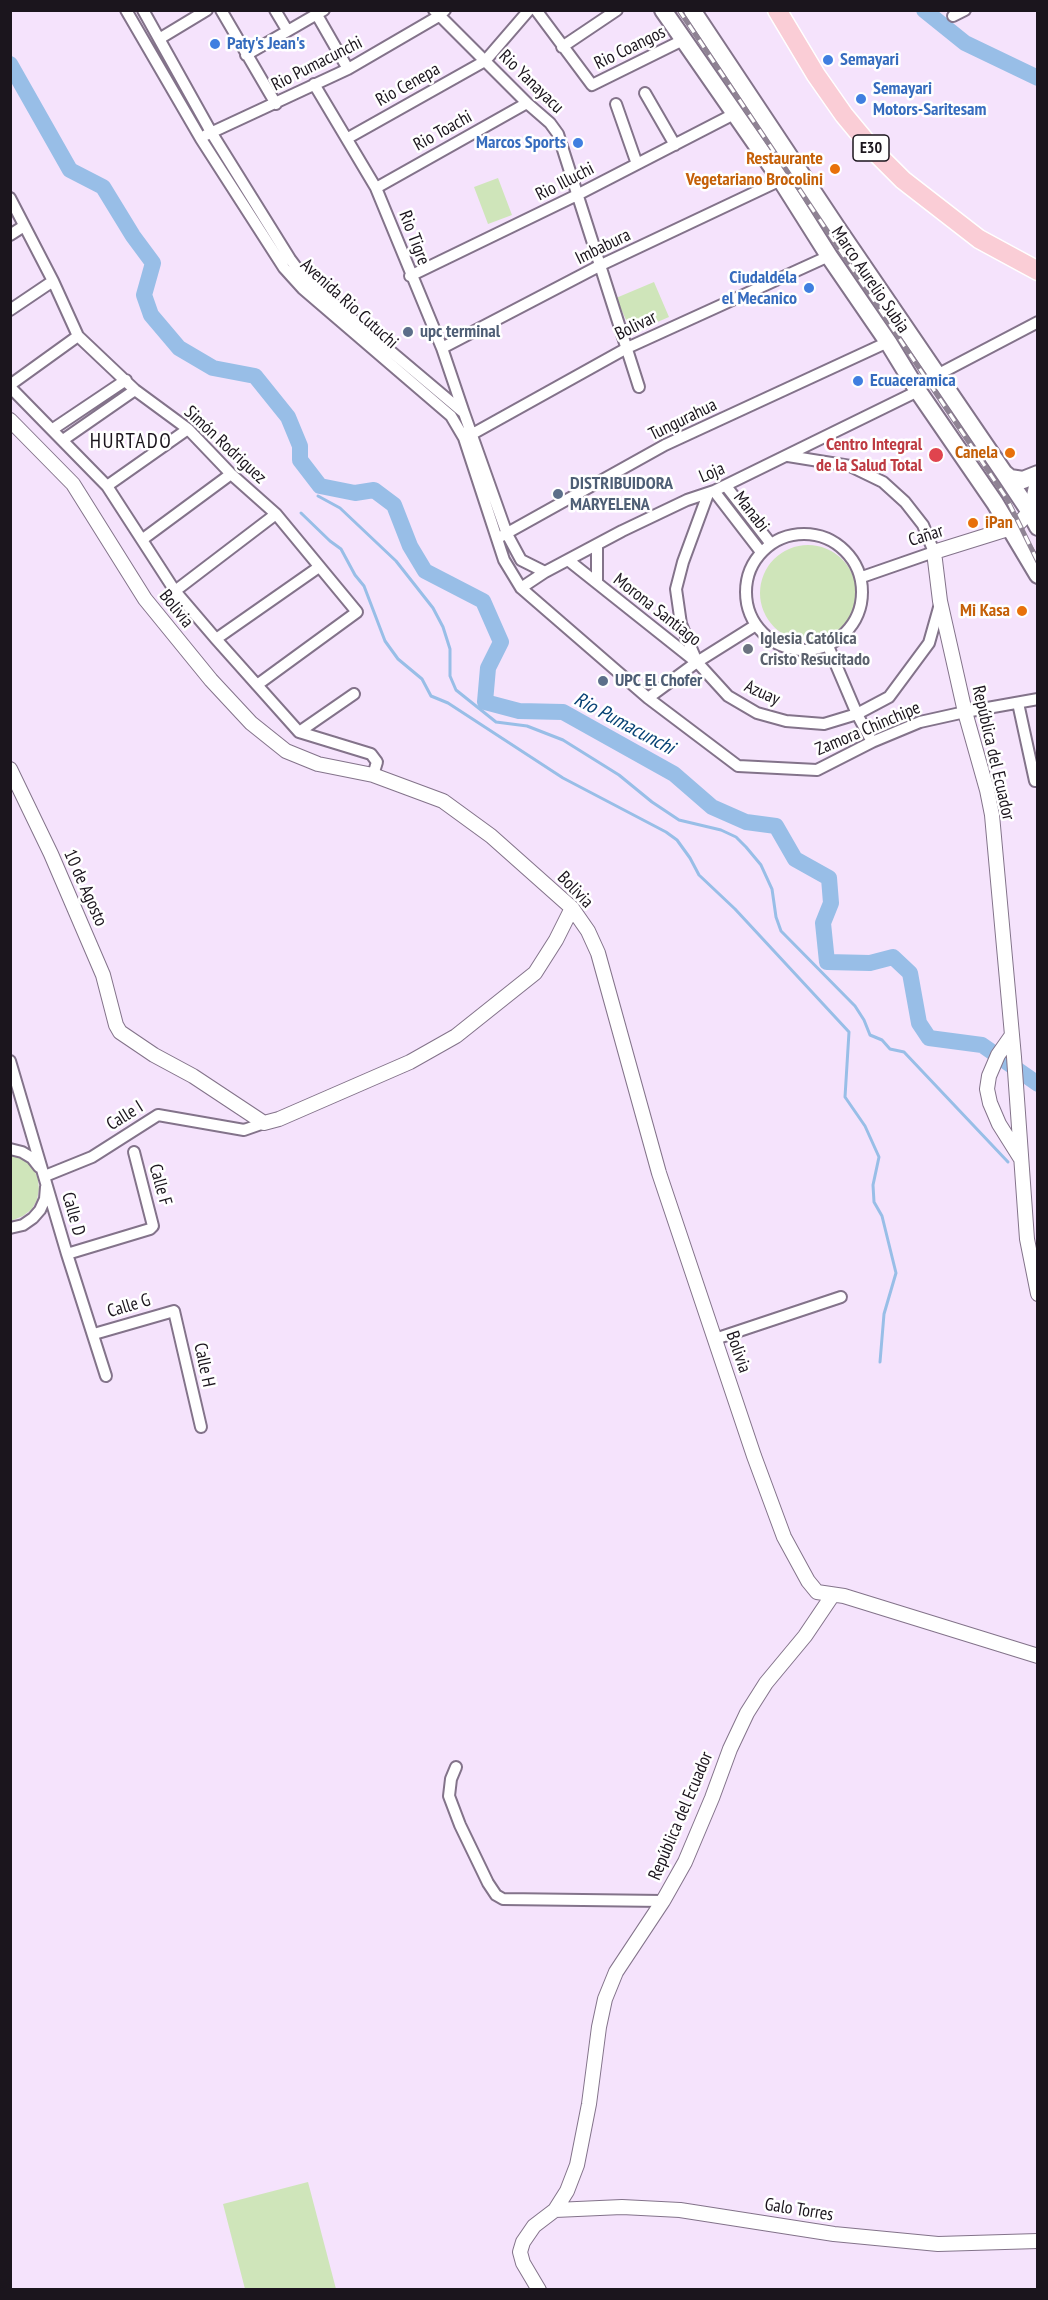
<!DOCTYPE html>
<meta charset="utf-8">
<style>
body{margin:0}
#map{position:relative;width:1048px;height:2300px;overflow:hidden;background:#f5e3fc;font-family:"PT Sans Narrow",sans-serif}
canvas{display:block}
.frame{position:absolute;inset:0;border:12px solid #1b151d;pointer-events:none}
</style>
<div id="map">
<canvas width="1048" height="2300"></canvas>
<div class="frame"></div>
</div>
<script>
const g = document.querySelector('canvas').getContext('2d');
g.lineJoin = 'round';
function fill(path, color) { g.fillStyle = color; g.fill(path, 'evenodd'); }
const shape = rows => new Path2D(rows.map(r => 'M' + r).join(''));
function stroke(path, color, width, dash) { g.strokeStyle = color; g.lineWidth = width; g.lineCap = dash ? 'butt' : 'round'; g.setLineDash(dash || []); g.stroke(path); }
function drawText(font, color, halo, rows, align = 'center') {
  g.font = font + ' "PT Sans Narrow",sans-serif'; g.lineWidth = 5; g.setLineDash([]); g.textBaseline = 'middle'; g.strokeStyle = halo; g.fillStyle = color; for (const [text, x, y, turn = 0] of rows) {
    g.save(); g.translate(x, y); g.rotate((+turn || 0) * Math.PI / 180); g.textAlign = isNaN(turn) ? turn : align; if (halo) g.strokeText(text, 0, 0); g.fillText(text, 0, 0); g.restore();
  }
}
fill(shape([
 [498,178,512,215,488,224,474,187],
 [654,282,669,317,632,333,616,298],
 '760 593a48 48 0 1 1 96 0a48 48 0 1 1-96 0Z',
 [10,1154,26,1161,34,1169,38,1179,39,1189,37,1200,32,1209,23,1216,11,1221],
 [308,2182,336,2289,245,2289,223,2204]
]), '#cfe5ba');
stroke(shape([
 [318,496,340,508,396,561,433,608,443,627,450,649,450,676,456,690,496,722,527,726,563,740,619,775,652,802,679,820,721,830,736,837,746,847,761,865,772,889,776,917,781,931,855,1006,864,1020,870,1035,882,1040,890,1049,904,1052,1008,1162],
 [301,513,330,541,341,549,355,575,364,586,385,641,398,659,422,679,431,696,448,703,563,778,666,832,677,840,690,858,699,875,735,909,849,1032,845,1097,865,1126,879,1157,873,1185,874,1202,882,1216,896,1273,884,1314,880,1362]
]), '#98bee7', 3);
stroke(shape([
 [924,10,965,43,1038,78],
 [10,64,70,170,103,187,133,236,153,263,144,295,151,315,179,348,213,368,255,376,288,417,300,446,300,460,320,486,355,493,374,490,394,505,410,546,425,571,483,601,501,642,488,668,485,702,519,711,563,712,674,774,712,807,746,822,776,826,795,859,829,878,831,903,823,923,827,962,870,963,893,957,910,973,919,1023,929,1038,982,1045,1038,1084]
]), '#98bee7', 16);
const minor = shape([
 [126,10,201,139,284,268,303,289,451,416,464,438,504,560,521,588,648,698,738,766,817,770,872,742,920,722,965,712,1038,699],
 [143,10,211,132,290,259,305,279,464,413,507,534,521,560,545,572],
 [221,10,276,104],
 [275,10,287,30],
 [434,10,527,103,550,123,558,134,639,387],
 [536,10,592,85,683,40],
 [317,15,348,69],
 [953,16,965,10],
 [159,39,207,10],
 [562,47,617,10],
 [246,55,324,10],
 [314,84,376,188,442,348,464,413],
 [645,93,675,145],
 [616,104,637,164],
 [206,135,348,69,439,16,445,10],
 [348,138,485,61,529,10],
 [376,188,527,103],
 [10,198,53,281,78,336,135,390,188,429,231,474,276,514,357,612,257,685],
 [10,235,24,226],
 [410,276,577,195,734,114],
 [10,310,53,281],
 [442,348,601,265,781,180],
 [937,375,1038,322],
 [10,385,78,336],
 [10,387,107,486,175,591,216,639,299,732,371,754,377,762,373,775],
 [53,429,126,380],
 [467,437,627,348,829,256],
 [63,440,135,390],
 [788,456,850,466,883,482,905,502,923,525,934,552,862,577],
 [107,486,188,429],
 [726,486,771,544],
 [714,491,761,552],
 [708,494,683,562,676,589,681,624,697,662,728,696,757,713,786,721,824,724,857,714,889,697,929,643,940,604],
 '746 592a58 58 0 1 1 116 0a58 58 0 1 1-116 0Z',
 [500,537,665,445,888,342],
 [143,539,231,474],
 [597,545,597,583],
 [568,560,695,661],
 [521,588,545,572,622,531,687,500,714,491,918,391],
 [175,591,276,514],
 [216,639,319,567],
 [828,646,857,714,872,742],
 [648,698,697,662,756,625],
 [1018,703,1035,781],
 [299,732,354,694],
 [10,1061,67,1254,106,1376],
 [10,1149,22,1152,32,1158,39,1167],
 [45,1176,92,1157,158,1115,244,1130,264,1123],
 [10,1228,23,1225,33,1218,40,1210,45,1199,46,1187],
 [67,1254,150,1229,153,1226,134,1152],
 [94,1334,174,1311,201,1427],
 [715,1339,841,1297],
 [456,1767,451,1779,449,1796,460,1825,488,1883,496,1895,503,1899,663,1901]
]);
const tertiary = shape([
 [10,420,73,484,145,599,211,680,251,723,286,751,318,764,373,775,443,801,491,836,572,908,588,931,598,953,659,1173,754,1456,784,1537,808,1581,817,1592,844,1596,1038,1656],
 [1038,503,1018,524,1011,528,934,552,940,601,965,712,987,790,992,815,1014,1057,1027,1239,1038,1294],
 [1031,510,1038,477],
 [10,769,51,854,103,975,116,1025,120,1032,154,1055,193,1076,264,1123,279,1119,410,1062,456,1036,535,973,556,940,572,908],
 [1012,1035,998,1055,989,1076,987,1089,990,1103,999,1124,1021,1159],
 [555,2210,622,2207,680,2210,834,2234,938,2244,1038,2241],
 [539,2290,523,2263,520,2252,523,2242,534,2226,555,2210,567,2191,577,2165,589,2104,599,2027,605,1999,616,1972,663,1901,685,1862,712,1798,730,1749,747,1713,766,1683,805,1636,832,1596]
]);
const secondary = shape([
 [663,10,781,180,829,256,888,342,918,391,995,503,1038,575],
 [692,10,837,228,1004,473,1030,512,1038,527],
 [1004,473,1010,478,1023,480,1038,474]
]);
const primary = shape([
 [777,10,816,75,844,115,873,150,903,180,979,239,1038,271]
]);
stroke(minor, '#83738a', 14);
stroke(tertiary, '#83738a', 16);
stroke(secondary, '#83738a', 20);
stroke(primary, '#fff', 21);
stroke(minor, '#fff', 10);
stroke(tertiary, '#fff', 14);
stroke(secondary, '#fff', 16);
stroke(primary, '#facdd6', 18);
const rail = shape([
 [679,10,1007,499,1038,562]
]);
stroke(rail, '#8f8394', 5);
stroke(rail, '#fff', 3, [9]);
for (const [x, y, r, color] of [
 [215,44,6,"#3f7fe0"],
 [828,60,6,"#3f7fe0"],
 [861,99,6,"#3f7fe0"],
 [578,143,6,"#3f7fe0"],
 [835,169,6,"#e8710a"],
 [809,288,6,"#3f7fe0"],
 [408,332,6,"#5c6f8a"],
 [858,381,6,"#3f7fe0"],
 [1010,453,6,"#e8710a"],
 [936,455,8,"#e0444e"],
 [558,494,6,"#5c6f8a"],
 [973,523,6,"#e8710a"],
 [1022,611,6,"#e8710a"],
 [748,649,6,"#6b7280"],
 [603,681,6,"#5c6f8a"]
]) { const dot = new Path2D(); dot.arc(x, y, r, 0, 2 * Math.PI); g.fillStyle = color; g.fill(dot); stroke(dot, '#fff', 2); }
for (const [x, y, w] of [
 [871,148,36]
]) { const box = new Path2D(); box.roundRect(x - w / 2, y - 13, w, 26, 4.5); g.fillStyle = '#fff'; g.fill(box); stroke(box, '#1b151d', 1.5); }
drawText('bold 16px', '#1b151d', null, [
 ["E30",871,148]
]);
drawText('bold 18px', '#366cbe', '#fff', [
 ["Paty's Jean's",227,44],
 ["Semayari",840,60],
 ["Semayari",873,89],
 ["Motors-Saritesam",873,110],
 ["Marcos Sports",566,143,"right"],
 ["Ciudaldela",797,278,"right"],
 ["el Mecanico",797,299,"right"],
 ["Ecuaceramica",870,381]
], 'left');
drawText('18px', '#1b151d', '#fff', [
 ["Rio Coangos",630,48,-26],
 ["Rio Pumacunchi",317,64,-27],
 ["Rio Yanayacu",531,82,44],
 ["Rio Cenepa",408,85,-29],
 ["Rio Toachi",443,131,-29],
 ["Rio Illuchi",565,182,-27],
 ["Rio Tigre",414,238,69],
 ["Imbabura",603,247,-26],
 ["Marco Aurelio Subia",870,280,56],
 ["Avenida Rio Cutuchi",349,304,42],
 ["Bolivar",636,326,-26],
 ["Tungurahua",683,420,-26],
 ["Simón Rodriguez",225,445,43],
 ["Loja",712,473,-23],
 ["Manabi",751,512,52],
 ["Cañar",926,536,-18],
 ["Bolivia",176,609,51],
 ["Morona Santiago",657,610,38],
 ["Azuay",762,693,24],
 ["Zamora Chinchipe",868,729,-23],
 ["República del Ecuador",993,753,77],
 ["10 de Agosto",85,888,66],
 ["Bolivia",575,890,46],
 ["Calle I",125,1116,-32],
 ["Calle F",160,1185,74],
 ["Calle D",73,1214,74],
 ["Calle G",129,1306,-17],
 ["Bolivia",738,1352,71],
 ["Calle H",204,1365,78],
 ["República del Ecuador",681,1816,-67],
 ["Galo Torres",799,2210,9]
]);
drawText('bold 18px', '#c56008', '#fff', [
 ["Restaurante",823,159],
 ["Vegetariano Brocolini",823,180],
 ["Canela",998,453],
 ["iPan",985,523,"left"],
 ["Mi Kasa",1010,611]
], 'right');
drawText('bold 18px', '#4e5e75', '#fff', [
 ["upc terminal",420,332],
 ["DISTRIBUIDORA",570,484],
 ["MARYELENA",570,505],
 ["UPC El Chofer",615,681]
], 'left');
drawText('bold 18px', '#be3a42', '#fff', [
 ["Centro Integral",922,445],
 ["de la Salud Total",922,466]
], 'right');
drawText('bold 18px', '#5b616d', '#fff', [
 ["Iglesia Católica",760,639],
 ["Cristo Resucitado",760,660]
], 'left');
drawText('italic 20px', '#084375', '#fff', [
 ["Rio Pumacunchi",624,724,28]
]);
g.letterSpacing = '1.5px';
drawText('21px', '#1b151d', '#fff', [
 ["HURTADO",131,442]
]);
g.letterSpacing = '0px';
</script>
